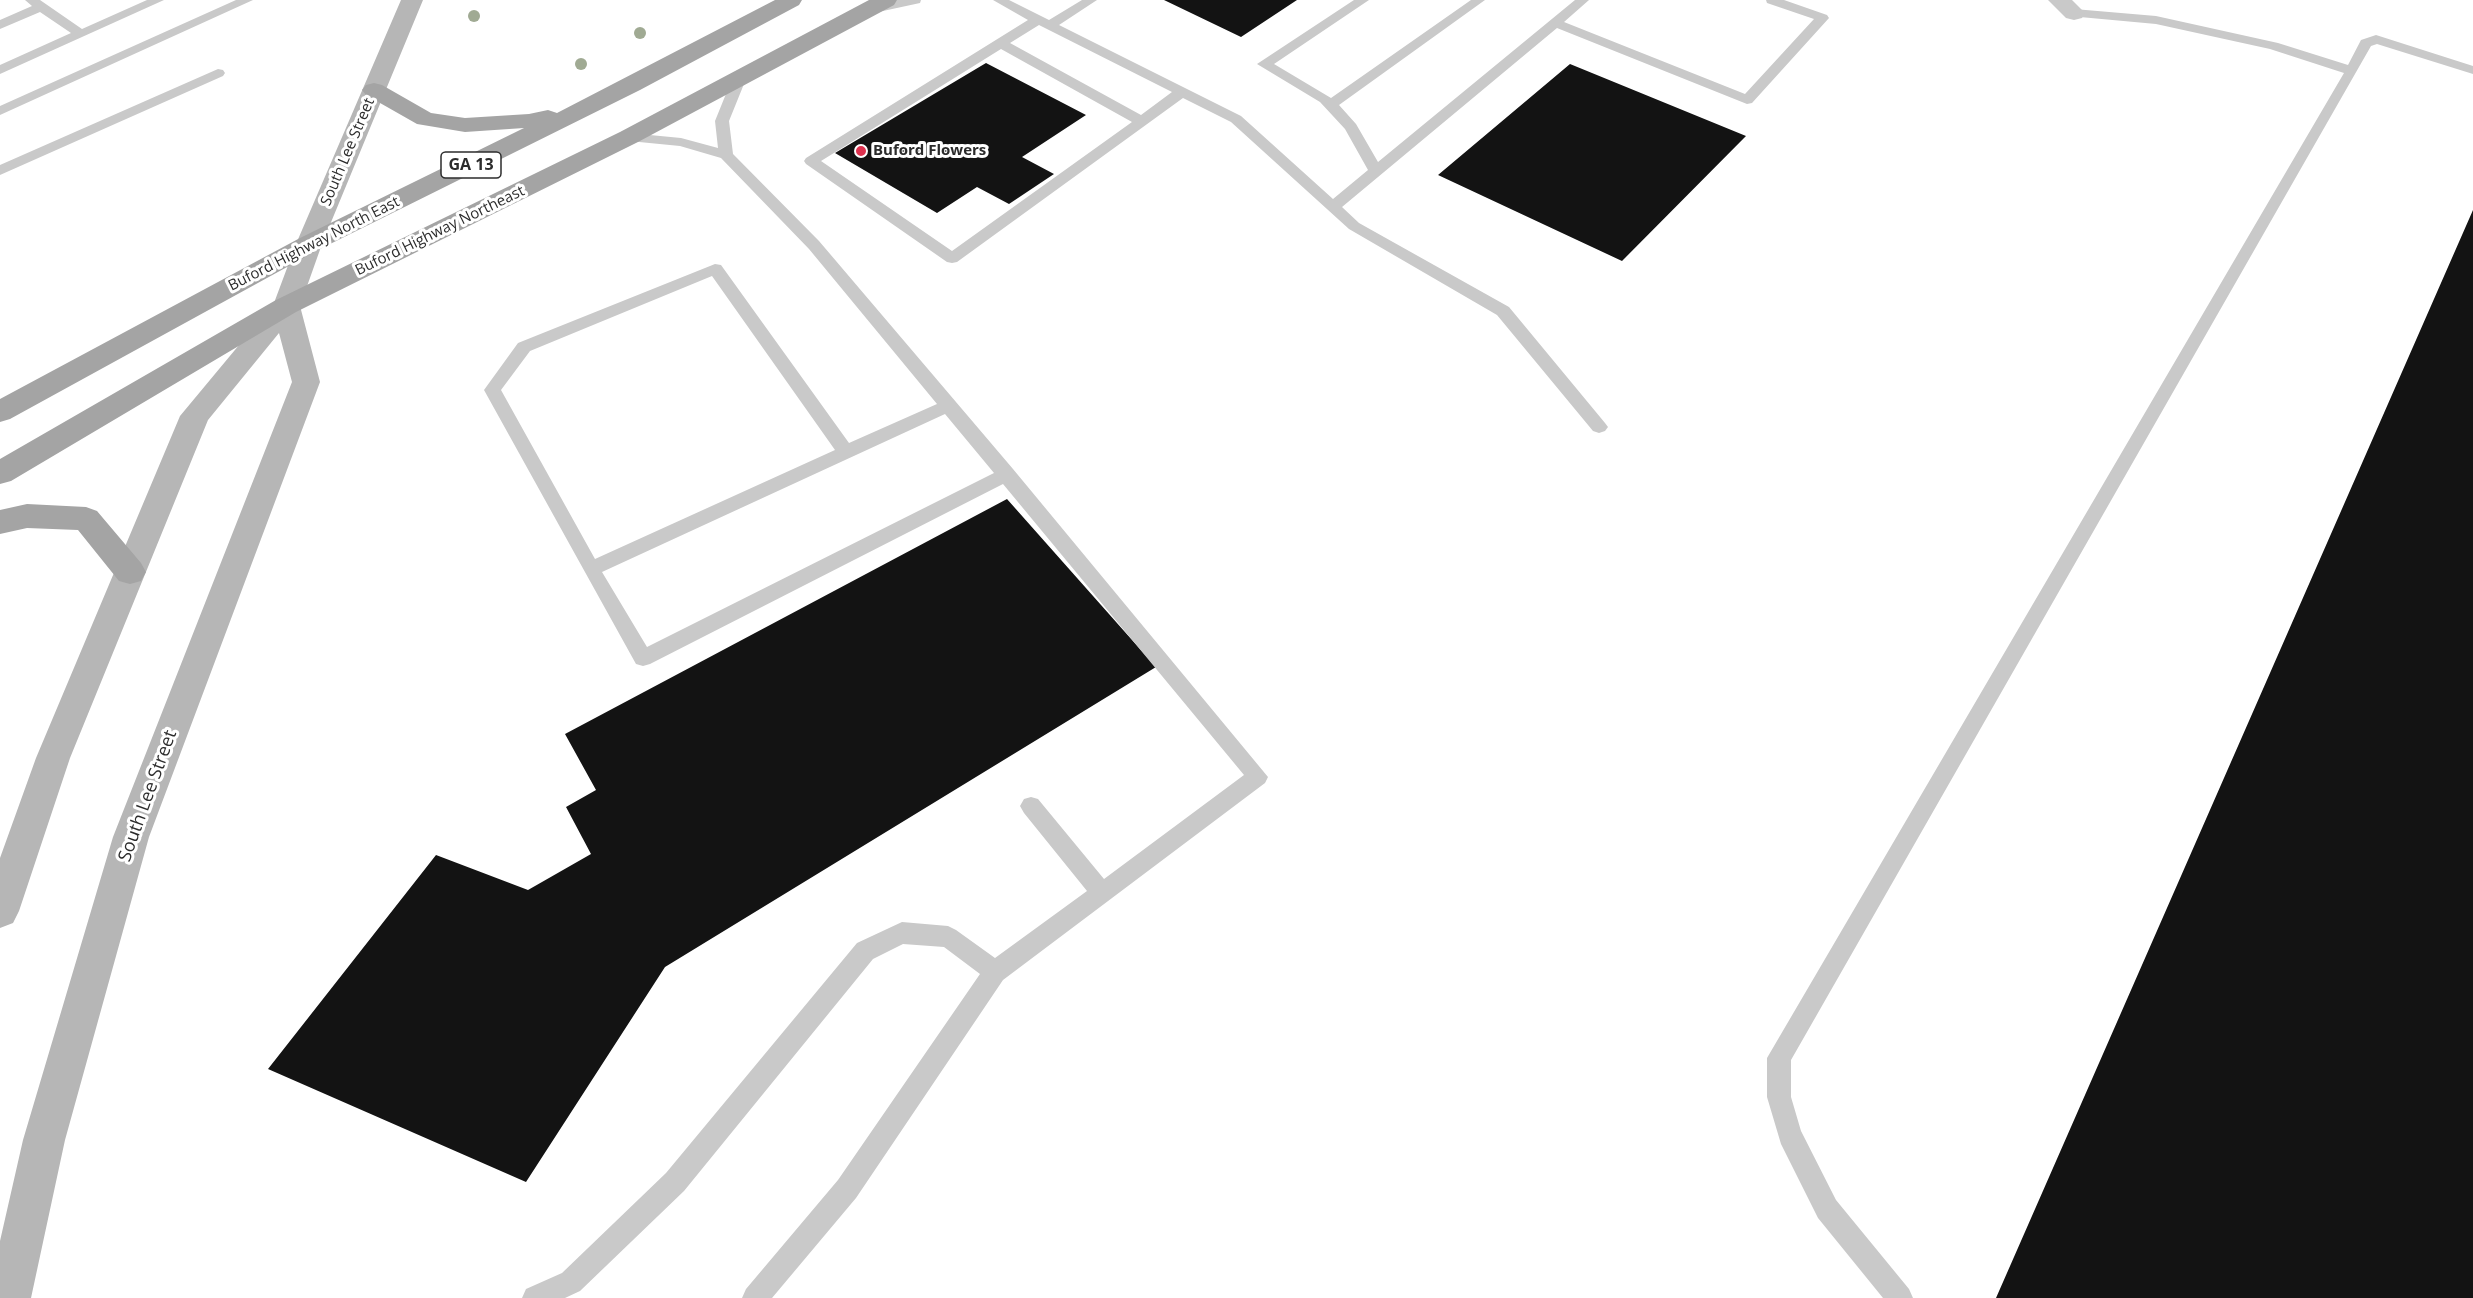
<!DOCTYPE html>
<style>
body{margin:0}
canvas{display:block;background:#fff}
</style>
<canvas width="2473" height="1298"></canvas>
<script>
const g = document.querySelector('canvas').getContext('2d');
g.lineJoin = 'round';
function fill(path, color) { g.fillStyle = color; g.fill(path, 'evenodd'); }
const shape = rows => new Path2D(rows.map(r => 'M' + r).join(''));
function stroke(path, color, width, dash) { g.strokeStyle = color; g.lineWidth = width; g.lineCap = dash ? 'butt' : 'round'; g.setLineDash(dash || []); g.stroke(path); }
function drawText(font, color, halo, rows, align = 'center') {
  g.font = font + ' "Open Sans",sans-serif'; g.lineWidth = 6; g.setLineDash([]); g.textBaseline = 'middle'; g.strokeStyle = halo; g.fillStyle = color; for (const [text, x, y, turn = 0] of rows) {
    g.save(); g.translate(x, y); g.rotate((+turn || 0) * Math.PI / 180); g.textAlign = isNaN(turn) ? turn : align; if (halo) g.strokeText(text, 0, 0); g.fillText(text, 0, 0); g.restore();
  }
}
fill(shape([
 [1164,0,1297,0,1241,37],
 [986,63,1086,115,1022,157,1054,174,1009,204,977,187,937,213,835,153],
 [1570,64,1746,136,1622,261,1438,175],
 [2473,210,2473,1298,1996,1298],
 [1007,499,1156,667,665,967,526,1182,268,1069,436,855,528,890,591,854,566,807,596,790,565,734]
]), '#131313');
fill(shape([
 [25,0,40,0,82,29,147,0,164,0,0,74,0,65,71,33,40,12,0,29,0,20,32,6,25,0],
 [236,0,253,0,0,115,0,106,236,0],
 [897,0,921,0,920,3,869,14,862,10,864,7,897,0],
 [993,0,1009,0,1049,20,1082,0,1097,0,1059,25,1241,116,1333,199,1368,170,1345,129,1320,102,1257,64,1354,0,1369,0,1274,64,1331,98,1471,0,1485,0,1339,105,1356,124,1378,162,1575,0,1589,0,1564,22,1745,94,1814,19,1767,3,1766,0,1784,0,1827,15,1829,18,1752,103,1747,104,1557,28,1342,207,1359,223,1509,307,1605,423,1608,427,1605,431,1599,433,1593,431,1497,315,1349,229,1231,122,1183,98,957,262,952,263,947,262,806,164,804,161,806,158,1028,20,993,0],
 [1039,25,1172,92,1141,115,1010,43,1039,25],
 [1001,49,1132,122,952,251,821,161,1001,49],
 [2074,9,2156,16,2278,43,2348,65,2361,40,2376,35,2473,66,2473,74,2377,44,2371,46,1791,1060,1791,1097,1801,1131,1836,1200,1909,1289,1913,1298,1883,1298,1818,1218,1781,1144,1767,1097,1767,1058,2344,73,2270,49,2156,24,2069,16,2067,13,2074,9],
 [218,69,223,70,225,73,223,76,0,175,0,165,218,69],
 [739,75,746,79,729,121,733,154,819,241,1013,469,1268,777,1265,783,1003,980,856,1198,772,1298,742,1298,746,1289,838,1180,980,974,944,947,903,944,873,959,684,1191,580,1291,565,1298,522,1298,526,1289,562,1273,666,1173,857,943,902,922,948,926,956,930,995,958,1087,891,1024,813,1020,806,1024,799,1031,797,1038,799,1104,879,1244,775,1003,484,650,664,643,666,636,664,484,390,518,343,715,264,721,265,849,443,937,404,809,249,721,158,680,146,629,141,622,137,629,133,681,138,718,148,715,121,732,79,739,75],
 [712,276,835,450,595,559,501,390,530,351,712,276],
 [945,414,994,473,647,647,602,572,945,414]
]), '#c9c9c9');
fill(shape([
 [2048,0,2072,0,2085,13,2082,18,2074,20,2066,18,2048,0]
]), '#c9c9c9');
fill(shape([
 [401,0,423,0,322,244,300,306,320,382,149,837,65,1140,31,1298,0,1298,0,1241,23,1140,113,837,292,382,279,333,208,420,70,758,19,911,13,923,0,928,0,858,36,758,180,416,274,303,296,244,401,0]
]), '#b6b6b6');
fill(shape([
 [775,0,802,0,799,5,640,90,318,250,10,419,0,422,0,399,300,238,524,128,465,132,417,124,366,95,362,90,366,85,374,83,382,85,431,113,465,118,529,114,548,110,557,113,775,0],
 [869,0,897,0,894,5,638,142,296,312,11,481,0,484,0,459,276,300,620,132,869,0],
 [27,504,86,507,97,511,141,563,146,572,141,581,130,584,119,581,78,530,27,528,0,534,0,510,27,504]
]), '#a4a4a4');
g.fillStyle = '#a0aa93';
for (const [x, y] of [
 [474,16],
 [640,33],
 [581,64]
]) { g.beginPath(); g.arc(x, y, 6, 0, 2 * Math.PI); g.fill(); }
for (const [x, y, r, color] of [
 [861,151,6,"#de324f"]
]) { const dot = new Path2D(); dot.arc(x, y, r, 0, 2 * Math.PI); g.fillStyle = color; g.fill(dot); stroke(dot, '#fff', 2); }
drawText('bold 15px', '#2c2c2c', '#fff', [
 ["Buford Flowers",873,151]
], 'left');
drawText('15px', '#2c2c2c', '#fff', [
 ["South Lee Street",348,152,-67],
 ["Buford Highway Northeast",440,231,-26],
 ["Buford Highway North East",314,244,-27]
]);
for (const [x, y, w] of [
 [471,165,60]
]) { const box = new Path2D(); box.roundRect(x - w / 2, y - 13, w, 26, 4.5); g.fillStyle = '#fff'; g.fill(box); stroke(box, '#2c2c2c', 1.5); }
drawText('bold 16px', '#2c2c2c', null, [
 ["GA 13",471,165]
]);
drawText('18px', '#2c2c2c', '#fff', [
 ["South Lee Street",148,796,-70]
]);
</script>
